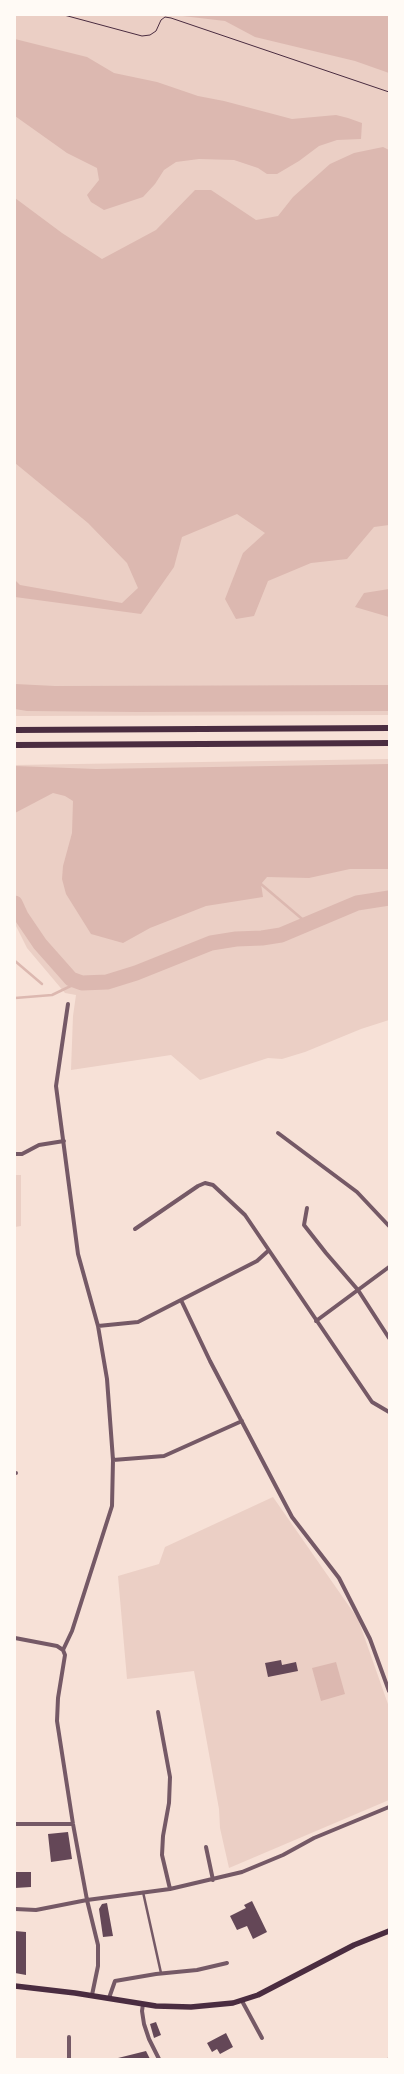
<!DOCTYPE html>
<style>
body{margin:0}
#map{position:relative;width:404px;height:2074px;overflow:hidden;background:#f7e1d7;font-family:Inter,sans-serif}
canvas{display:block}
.frame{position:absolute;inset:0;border:16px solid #fffaf5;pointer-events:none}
</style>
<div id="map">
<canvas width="404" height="2074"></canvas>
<div class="frame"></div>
</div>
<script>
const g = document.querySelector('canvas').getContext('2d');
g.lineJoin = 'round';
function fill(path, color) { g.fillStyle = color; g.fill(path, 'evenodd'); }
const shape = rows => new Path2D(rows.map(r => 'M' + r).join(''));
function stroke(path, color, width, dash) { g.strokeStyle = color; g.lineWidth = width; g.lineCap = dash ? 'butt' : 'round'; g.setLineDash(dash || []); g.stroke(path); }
fill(shape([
 [15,15,389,15,389,715,15,716],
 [389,759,389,1020,361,1029,305,1052,282,1059,268,1058,200,1080,171,1055,71,1070,73,1016,76,995,65,993,27,948,15,924,15,765],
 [15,1175,21,1175,21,1226,15,1227],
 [273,1497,358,1619,389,1707,389,1800,229,1868,220,1828,219,1809,194,1671,127,1679,118,1576,159,1564,165,1547]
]), '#ebcfc5');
fill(shape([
 [174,15,389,15,389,73,355,61,255,37,225,21],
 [15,39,87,57,114,73,157,82,198,96,224,101,292,119,336,115,348,118,362,123,361,139,337,140,319,146,299,161,277,174,267,174,258,168,234,160,199,159,176,162,164,170,155,184,143,197,104,210,91,202,87,195,99,180,97,168,67,153,15,116],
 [383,147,389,150,389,525,374,527,347,559,311,563,268,581,254,616,236,619,225,599,243,553,265,533,237,514,182,537,174,567,141,614,15,597,15,580,20,585,122,603,138,588,127,563,88,523,15,463,15,198,62,233,102,259,156,230,195,190,211,190,256,220,278,216,293,197,330,164,354,153],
 [389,589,389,617,355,607,364,593],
 [15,684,55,686,389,685,389,711,137,712,27,711,15,709],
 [389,764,389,869,350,869,309,878,267,877,261,884,263,897,206,906,150,928,123,943,91,934,66,894,62,879,63,866,72,833,73,801,65,796,53,793,15,813,15,766,96,769],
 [336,1662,345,1694,321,1701,312,1668]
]), '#dcb8b0');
stroke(shape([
 [261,884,308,924],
 [15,961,42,984],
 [15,998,52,995,79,982]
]), '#dcb8b0', 2.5);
stroke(shape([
 [15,903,21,916,40,944,71,979,82,983,107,982,136,973,211,943,236,939,262,938,281,935,357,903,389,898]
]), '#dcb8b0', 15);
fill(shape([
 [281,1660,282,1665,296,1662,298,1671,268,1677,265,1663],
 [68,1832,72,1859,51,1862,48,1834],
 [15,1872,31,1872,31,1887,15,1888],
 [252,1901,267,1932,253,1939,247,1926,237,1930,230,1916,246,1908,244,1905],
 [107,1903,113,1936,103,1937,99,1909,102,1904],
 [15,1931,26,1932,26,1975,15,1973],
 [156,2022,161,2035,154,2038,150,2024],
 [226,2033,233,2047,220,2054,217,2049,212,2052,207,2043],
 [146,2051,150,2059,118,2059,118,2058]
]), '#644757');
stroke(shape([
 [64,15,142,36,150,35,156,31,161,20,165,17,171,18,389,92]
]), '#4a2c40', 1);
stroke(shape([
 [388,2059,389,2058]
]), '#755966', 2);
stroke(shape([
 [143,1892,161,1973]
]), '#755966', 2.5);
stroke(shape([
 [68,1004,56,1086,78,1254,98,1326,107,1379,113,1460,112,1506,72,1631,63,1650,65,1655,58,1698,57,1721,73,1824,87,1900,98,1945,98,1966,92,1995],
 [278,1133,357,1192,389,1226],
 [15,1154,22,1154,39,1145,64,1141],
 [307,1208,304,1225,326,1253,358,1290,389,1338],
 [135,1229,198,1186,205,1183,213,1185,245,1215,372,1402,389,1412],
 [181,1300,210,1361,292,1517,339,1578,370,1639,389,1691],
 [316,1321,389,1267],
 [98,1326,138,1322,257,1261,268,1251],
 [113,1460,164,1456,242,1421],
 [15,1473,16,1473],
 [15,1638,57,1646,63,1650],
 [158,1712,170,1777,169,1803,163,1836,162,1855,170,1889],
 [15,1824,73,1824],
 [206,1847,213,1880],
 [15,1909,36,1910,87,1900,170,1889,242,1872,283,1855,314,1838,389,1807],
 [109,1998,115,1981,156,1974,197,1970,227,1963],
 [242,2001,262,2038],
 [143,2004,142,2011,144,2024,149,2039,159,2059],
 [69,2059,69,2037]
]), '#755966', 4);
stroke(shape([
 [15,1986,75,1993,156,2006,191,2007,233,2003,258,1995,354,1945,389,1931]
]), '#4a2c40', 5.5);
stroke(shape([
 [15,730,389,728],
 [15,745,389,743]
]), '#4a2c40', 6);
</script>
